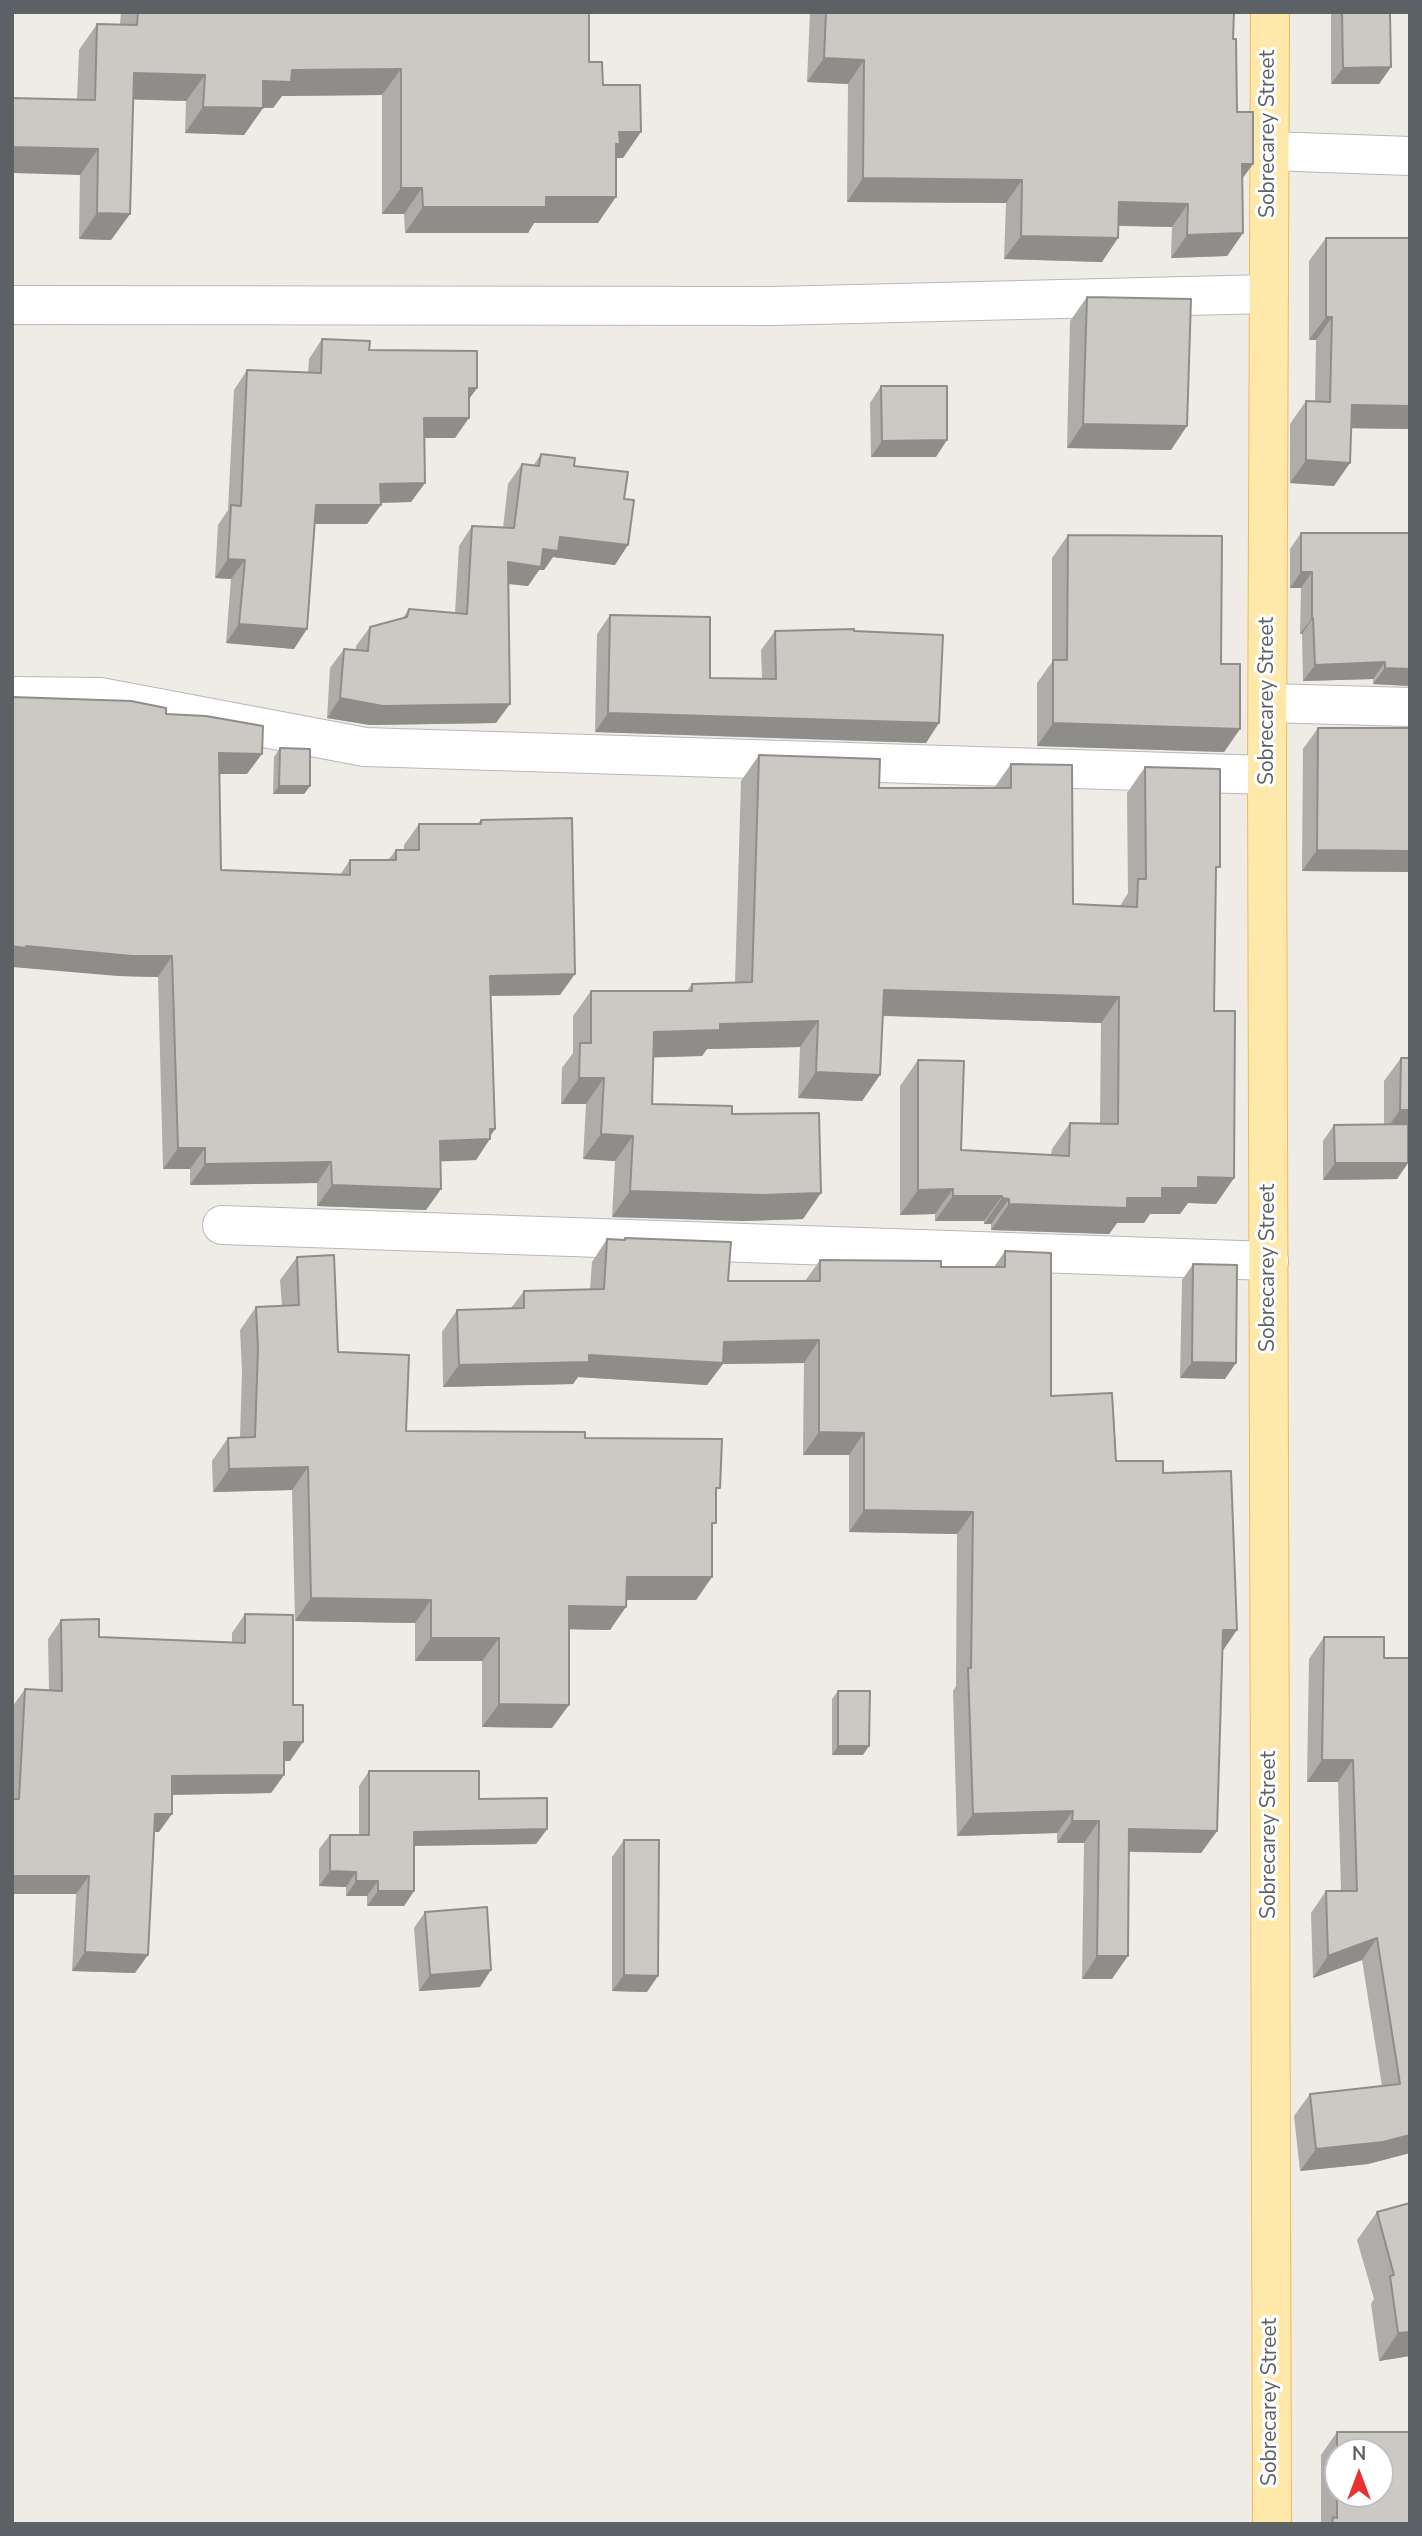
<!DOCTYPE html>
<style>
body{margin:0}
#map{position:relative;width:1422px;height:2536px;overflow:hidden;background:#efece5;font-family:"Nunito Sans",sans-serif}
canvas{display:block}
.frame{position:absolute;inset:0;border:14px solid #5c6165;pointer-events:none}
.north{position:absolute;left:1324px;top:2438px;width:70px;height:70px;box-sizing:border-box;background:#fff;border:2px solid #bec0c1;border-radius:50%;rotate:0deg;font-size:19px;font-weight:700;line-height:28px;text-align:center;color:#5c6165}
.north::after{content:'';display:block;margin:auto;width:24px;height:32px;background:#e73234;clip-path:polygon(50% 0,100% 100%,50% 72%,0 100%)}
</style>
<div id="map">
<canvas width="1422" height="2536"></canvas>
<div class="frame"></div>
<div class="north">N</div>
</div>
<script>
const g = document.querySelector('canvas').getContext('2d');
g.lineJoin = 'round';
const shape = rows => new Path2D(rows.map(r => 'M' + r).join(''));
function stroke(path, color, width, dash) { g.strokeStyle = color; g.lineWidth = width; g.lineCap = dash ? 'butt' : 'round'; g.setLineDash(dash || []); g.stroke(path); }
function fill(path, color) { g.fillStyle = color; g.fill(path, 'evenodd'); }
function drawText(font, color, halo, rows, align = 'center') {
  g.font = font + ' "Nunito Sans",sans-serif'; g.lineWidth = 6; g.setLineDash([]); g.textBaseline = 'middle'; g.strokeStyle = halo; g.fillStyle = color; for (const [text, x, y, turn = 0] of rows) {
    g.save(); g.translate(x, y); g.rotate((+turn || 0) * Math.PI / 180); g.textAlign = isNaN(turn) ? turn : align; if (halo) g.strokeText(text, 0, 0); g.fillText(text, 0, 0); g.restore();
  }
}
const minor = shape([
 [1269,151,1410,156],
 [12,305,773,306,1269,294],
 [12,696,100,697,365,747,1267,775],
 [1268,703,1410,707],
 [222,1225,1269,1261]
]);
const major = shape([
 [1270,12,1267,775,1272,2524]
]);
stroke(minor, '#b5b8bb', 40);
stroke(major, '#f0b95c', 40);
stroke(minor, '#fff', 38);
stroke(major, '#fee9aa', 38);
fill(shape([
 [121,12,589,12,589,62,603,85,623,158,616,158,598,223,534,223,528,233,405,233,404,214,382,214,382,95,282,96,273,108,263,108,244,135,185,133,186,101,133,99,130,214,111,240,79,239,80,175,77,100,79,50,97,24,120,25],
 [810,12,1234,12,1233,39,1237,112,1253,164,1242,179,1243,233,1227,256,1171,258,1172,227,1118,226,1102,262,1004,259,1006,203,847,202,848,84,807,82],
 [1331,12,1390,12,1391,67,1379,84,1331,84],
 [1326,238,1410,429,1351,428,1334,486,1290,483,1290,424,1306,401,1315,401,1316,340,1309,340,1309,261],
 [1087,297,1171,450,1067,448,1070,321],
 [322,339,369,350,477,388,469,399,455,438,424,438,425,483,411,502,381,503,367,524,314,524,294,649,226,643,231,579,215,578,218,525,228,510,234,390,247,370,308,373,309,359],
 [881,386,936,457,871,457,870,403],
 [541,454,574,466,615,565,553,557,544,570,539,570,528,586,508,584,496,723,370,725,327,718,330,668,344,649,356,650,356,646,370,627,403,618,409,609,455,613,459,546,472,526,503,528,508,484,522,464,533,466],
 [1301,533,1410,686,1373,684,1373,679,1303,681,1302,634,1300,634,1301,588,1290,588,1290,549],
 [1068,535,1221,664,1240,729,1224,752,1037,746,1037,683,1052,662,1052,558],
 [610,615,710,678,762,679,761,650,775,631,854,631,926,743,595,732,597,634],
 [166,714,247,774,219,774,221,870,340,875,350,860,388,860,396,850,404,850,404,845,419,824,477,824,481,820,560,995,491,996,495,1129,476,1160,441,1161,441,1189,426,1210,317,1206,317,1183,190,1185,190,1169,163,1169,158,977,118,976],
 [1318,728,1410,728,1410,872,1302,871,1303,749],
 [280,748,310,786,304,794,273,794,274,757],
 [759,755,879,788,994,788,1011,764,1073,904,1120,906,1128,893,1127,793,1145,767,1216,872,1214,1011,1234,1178,1216,1204,1188,1203,1180,1214,1150,1214,1144,1223,1117,1223,1109,1234,991,1230,991,1224,984,1224,984,1221,935,1221,935,1214,900,1215,900,1086,918,1060,961,1150,1051,1155,1052,1149,1070,1123,1100,1124,1101,1023,882,1016,880,1075,862,1101,798,1098,800,1047,707,1049,702,1056,653,1057,652,1104,732,1114,803,1219,744,1221,612,1217,615,1161,583,1159,586,1104,561,1104,562,1068,573,1053,573,1016,591,991,687,991,692,984,735,983,741,781],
 [1401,1058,1410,1058,1410,1134,1408,1133,1408,1163,1397,1179,1323,1180,1323,1141,1334,1125,1384,1124,1384,1081],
 [625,1238,728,1281,805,1281,820,1260,941,1267,994,1267,1005,1251,1051,1396,1116,1461,1163,1473,1222,1651,1217,1831,1201,1853,1129,1852,1112,1979,1082,1979,1084,1843,1057,1843,1057,1833,957,1836,953,1691,956,1686,957,1534,849,1532,849,1455,803,1455,804,1363,723,1364,707,1385,578,1377,573,1384,443,1387,442,1332,457,1310,511,1308,524,1291,590,1289,592,1262,607,1239,624,1240],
 [297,1257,338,1352,406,1431,585,1438,716,1494,712,1528,712,1577,696,1600,626,1600,610,1630,569,1629,552,1728,482,1727,482,1661,415,1661,415,1623,295,1621,292,1490,213,1492,212,1461,228,1438,240,1437,242,1371,240,1330,256,1307,282,1306,280,1280],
 [1193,1264,1225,1379,1180,1378,1182,1280],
 [245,1614,290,1761,284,1761,284,1775,271,1793,172,1795,159,1832,154,1832,135,1973,72,1971,76,1894,12,1894,12,1707,25,1689,49,1690,48,1639,61,1620,99,1637,232,1642,232,1633],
 [1324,1637,1384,1658,1410,1658,1410,2153,1368,2164,1300,2171,1294,2116,1310,2094,1382,2086,1362,1960,1313,1978,1311,1913,1326,1891,1341,1891,1338,1782,1307,1782,1309,1659],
 [838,1691,863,1755,832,1755,832,1699],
 [369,1771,479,1799,547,1829,536,1844,414,1846,414,1891,404,1906,367,1906,367,1896,346,1896,346,1887,319,1886,319,1849,330,1835,359,1835,359,1786],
 [624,1840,647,1992,612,1991,612,1857],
 [425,1912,480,1987,419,1991,414,1928],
 [1410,2203,1410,2356,1379,2361,1371,2304,1374,2299,1357,2240,1377,2212],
 [1337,2432,1410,2524,1321,2524,1321,2455]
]), '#afada9');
fill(shape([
 [824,58,864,60,848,84,807,82],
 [1391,67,1379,84,1331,84,1343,68],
 [401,69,382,95,282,96,273,108,245,107,263,81,292,70],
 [134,73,205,75,186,101,115,99],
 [203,107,263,108,244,135,185,133],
 [619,132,641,132,623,158,610,158],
 [12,147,98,149,80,175,12,173],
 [1242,164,1253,164,1236,187],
 [863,178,1022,180,1006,203,847,202],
 [401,188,422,188,404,214,382,214],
 [546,197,616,197,598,223,534,223,528,233,405,233,423,207],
 [1119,202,1188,204,1172,227,1103,225],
 [97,213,130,214,111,240,79,239],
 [1243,233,1227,256,1171,258,1187,235],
 [1021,236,1118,238,1102,262,1004,259],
 [1326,317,1332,317,1316,340,1309,340],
 [469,388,477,388,463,407],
 [1352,405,1410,406,1410,429,1336,428],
 [424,418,469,418,455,438,411,438],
 [1083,424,1187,426,1171,450,1067,448],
 [947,440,936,457,871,457,882,441],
 [1306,460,1350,463,1334,486,1290,483],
 [425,483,411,502,367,503,380,484],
 [316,505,381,505,367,524,302,524],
 [560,537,628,545,615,565,553,557,544,570,539,570,528,586,494,582,508,562,543,549],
 [228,559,245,560,231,579,215,578],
 [1301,572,1312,572,1301,588,1290,588],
 [1312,618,1313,618,1302,634,1300,634],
 [239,624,307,629,294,649,226,643],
 [1385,662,1373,679,1303,681,1315,665],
 [1385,668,1410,669,1410,686,1373,684],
 [340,698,510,704,496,723,370,725,327,718],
 [608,713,939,723,926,743,595,732],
 [1053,723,1240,729,1224,752,1037,746],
 [219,753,262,754,247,774,204,774],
 [279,786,310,786,304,794,273,794],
 [1317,850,1410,851,1410,872,1302,871],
 [12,946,26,946,172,956,158,977,118,976,12,967],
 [575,974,560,995,476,996,490,976],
 [884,990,1119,997,1101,1023,865,1015],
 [818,1021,800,1047,707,1049,702,1056,636,1058,654,1032,720,1024],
 [816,1072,880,1075,862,1101,798,1098],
 [579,1078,604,1078,586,1104,561,1104],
 [1400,1110,1410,1110,1410,1134,1384,1133],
 [490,1129,495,1129,488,1139,490,1139,476,1160,426,1162,440,1141],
 [601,1134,633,1136,615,1161,583,1159],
 [178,1148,205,1148,190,1169,163,1169],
 [331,1162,317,1183,190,1185,205,1164],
 [1335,1163,1408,1163,1397,1179,1323,1180],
 [1198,1177,1234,1178,1216,1204,1188,1203,1180,1214,1150,1214,1144,1223,1117,1223,1109,1234,991,1230,1009,1204,1127,1198],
 [332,1185,441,1189,426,1210,317,1206],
 [953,1189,935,1214,900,1215,918,1190],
 [630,1191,821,1193,803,1219,744,1221,612,1217],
 [953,1196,1002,1196,984,1221,935,1221],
 [1002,1198,1009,1199,991,1224,984,1224],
 [819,1340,804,1363,723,1364,707,1385,578,1377,573,1384,443,1387,459,1365,724,1342],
 [1192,1362,1236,1363,1225,1379,1180,1378],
 [819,1432,864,1433,849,1455,803,1455],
 [308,1467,292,1490,213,1492,229,1469],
 [864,1510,973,1512,957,1534,849,1532],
 [627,1577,712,1577,696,1600,611,1600],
 [311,1598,431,1600,415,1623,295,1621],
 [569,1606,626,1607,610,1630,553,1629],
 [1223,1630,1237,1630,1222,1652],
 [431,1638,499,1638,482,1661,415,1661],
 [499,1704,569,1705,552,1728,482,1727],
 [284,1742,303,1742,290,1761,271,1761],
 [838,1746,869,1746,863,1755,832,1755],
 [1322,1760,1353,1760,1338,1782,1307,1782],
 [284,1775,271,1793,159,1795,172,1776],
 [1073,1811,1057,1833,957,1836,973,1814],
 [155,1814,172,1814,159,1832,142,1832],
 [1072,1821,1099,1821,1084,1843,1057,1843],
 [547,1829,536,1844,404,1846,414,1832],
 [1129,1829,1217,1831,1201,1853,1114,1851],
 [330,1871,356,1872,346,1887,319,1886],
 [12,1876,89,1876,76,1894,12,1894],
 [356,1881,378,1881,367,1896,346,1896],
 [378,1891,414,1891,404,1906,367,1906],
 [1377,1938,1362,1960,1313,1978,1328,1956],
 [85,1952,148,1955,135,1973,72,1971],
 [1097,1956,1128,1956,1112,1979,1082,1979],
 [491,1970,480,1987,419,1991,430,1975],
 [624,1975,658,1976,647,1992,612,1991],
 [1410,2135,1410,2153,1368,2164,1300,2171,1316,2149],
 [1410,2332,1410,2356,1379,2361,1398,2333]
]), '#8f8d89');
const building = shape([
 [138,12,589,12,589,62,602,62,603,85,640,85,641,132,619,132,620,144,616,144,616,197,546,197,546,207,423,207,422,188,401,188,401,69,292,70,291,82,263,81,263,108,203,107,205,75,134,73,130,214,97,213,98,149,12,147,12,98,95,100,97,24,137,25,138,12],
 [826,12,1234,12,1233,39,1236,39,1237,112,1253,112,1253,164,1242,164,1243,233,1187,235,1188,204,1119,202,1118,238,1021,236,1022,180,863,178,864,60,824,58,826,12],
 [1342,12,1390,12,1391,67,1343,68,1342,12],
 [1326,238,1410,238,1410,406,1352,405,1350,463,1306,460,1306,401,1330,402,1332,317,1326,317,1326,238],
 [1087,297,1191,299,1187,426,1083,424,1087,297],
 [322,339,370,341,369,350,477,351,477,388,469,388,469,418,424,418,425,483,380,484,381,505,316,505,307,629,239,624,245,560,228,559,231,505,241,506,247,370,321,373,322,339],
 [881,386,947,386,947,440,882,441,881,386],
 [541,454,575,458,574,466,628,472,624,499,634,500,628,545,560,537,558,551,543,549,541,567,508,562,510,704,383,706,340,698,344,649,368,651,370,627,407,617,409,609,467,614,472,526,514,528,522,464,539,466,541,454],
 [1301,533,1410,533,1410,669,1385,668,1385,662,1315,665,1313,618,1312,618,1312,572,1301,572,1301,533],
 [1068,535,1222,536,1221,664,1240,664,1240,729,1053,723,1053,660,1067,660,1068,535],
 [610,615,710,617,710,678,776,679,775,631,854,629,854,631,943,635,939,723,608,713,610,615],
 [12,697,131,701,166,708,166,714,206,716,263,726,262,754,219,753,221,870,350,875,350,860,396,860,396,850,419,850,419,824,481,824,481,820,572,818,575,974,490,976,495,1129,490,1129,490,1139,440,1141,441,1189,332,1185,331,1162,205,1164,205,1148,178,1148,172,956,132,956,26,946,25,948,12,946,12,697],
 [1318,728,1410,728,1410,851,1317,850,1318,728],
 [280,748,310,749,310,786,279,786,280,748],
 [759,755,880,759,879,788,1011,788,1011,764,1072,765,1073,904,1137,907,1138,879,1146,879,1145,767,1220,769,1220,867,1216,867,1214,1011,1235,1011,1234,1178,1198,1177,1198,1188,1162,1188,1162,1198,1127,1198,1127,1208,1009,1204,1009,1199,1002,1198,1002,1196,953,1196,953,1189,918,1190,918,1060,964,1061,961,1150,1069,1156,1070,1123,1118,1124,1119,997,884,990,880,1075,816,1072,818,1021,720,1024,720,1030,654,1032,652,1104,732,1106,732,1114,819,1113,821,1193,762,1195,630,1191,633,1136,601,1134,604,1078,579,1078,580,1043,591,1043,591,991,692,991,692,984,752,982,759,755],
 [1401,1058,1410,1058,1410,1110,1400,1110,1401,1058],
 [1408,1124,1408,1163,1335,1163,1334,1125,1408,1124],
 [625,1238,731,1242,728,1281,820,1281,820,1260,941,1261,941,1267,1005,1267,1005,1251,1051,1253,1051,1396,1112,1393,1116,1461,1163,1461,1163,1473,1231,1471,1237,1630,1223,1630,1217,1831,1129,1829,1128,1956,1097,1956,1099,1821,1072,1821,1073,1811,973,1814,968,1668,971,1668,973,1512,864,1510,864,1433,819,1432,819,1340,724,1342,723,1363,589,1355,589,1362,459,1365,457,1310,524,1308,524,1291,604,1289,607,1239,625,1240,625,1238],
 [334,1255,338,1352,409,1355,406,1431,585,1432,585,1438,722,1439,720,1488,716,1488,716,1523,712,1523,712,1577,627,1577,626,1607,569,1606,569,1705,499,1704,499,1638,431,1638,431,1600,311,1598,308,1467,229,1469,228,1438,255,1437,258,1348,256,1307,299,1305,297,1257,334,1255],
 [1193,1264,1237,1265,1236,1363,1192,1362,1193,1264],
 [245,1614,293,1615,293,1705,303,1705,303,1742,284,1742,284,1775,172,1776,172,1814,155,1814,148,1955,85,1952,89,1876,12,1876,12,1799,19,1799,25,1689,62,1691,61,1620,99,1619,99,1637,245,1643,245,1614],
 [1324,1637,1384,1637,1384,1658,1410,1658,1410,2135,1383,2142,1316,2149,1310,2094,1400,2084,1377,1938,1328,1956,1326,1891,1357,1891,1353,1760,1322,1760,1324,1637],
 [838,1691,870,1691,869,1746,838,1746,838,1691],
 [369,1771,479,1771,479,1799,547,1798,547,1829,414,1832,414,1891,378,1891,378,1881,356,1881,356,1872,330,1871,330,1835,369,1835,369,1771],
 [624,1840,659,1840,658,1976,624,1975,624,1840],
 [487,1907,491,1970,430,1975,425,1912,487,1907],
 [1410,2203,1410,2332,1398,2333,1390,2276,1394,2275,1377,2212,1410,2203],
 [1337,2432,1410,2432,1410,2524,1332,2524,1333,2517,1337,2518,1337,2432],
 [1338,2452,1380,2452,1380,2494,1338,2494,1338,2452]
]);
fill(building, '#ccc9c4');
stroke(building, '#8f8d89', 2);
drawText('21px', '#5c6165', '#fff', [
 ["Sobrecarey Street",1269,134,-90],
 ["Sobrecarey Street",1268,701,-90],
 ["Sobrecarey Street",1269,1268,-90],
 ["Sobrecarey Street",1270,1835,-90],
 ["Sobrecarey Street",1271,2402,-90]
]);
</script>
